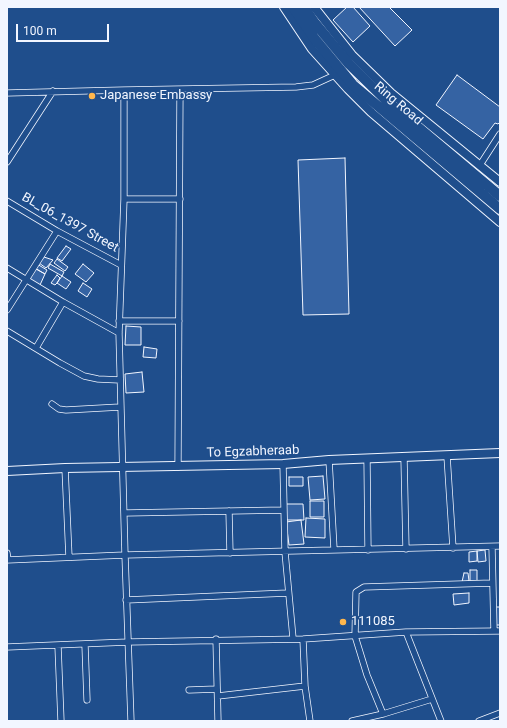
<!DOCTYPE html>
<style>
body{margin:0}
#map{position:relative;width:507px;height:728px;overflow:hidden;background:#1f4e8c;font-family:Roboto,sans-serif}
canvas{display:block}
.frame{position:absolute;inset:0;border:8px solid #f2f6ff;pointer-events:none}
.scale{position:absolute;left:16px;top:24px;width:93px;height:18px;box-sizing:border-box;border:2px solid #f2f6ff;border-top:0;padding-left:5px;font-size:12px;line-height:14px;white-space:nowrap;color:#f2f6ff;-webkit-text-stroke:3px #1f4e8c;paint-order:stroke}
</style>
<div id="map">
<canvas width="507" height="728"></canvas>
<div class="frame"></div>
<div class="scale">100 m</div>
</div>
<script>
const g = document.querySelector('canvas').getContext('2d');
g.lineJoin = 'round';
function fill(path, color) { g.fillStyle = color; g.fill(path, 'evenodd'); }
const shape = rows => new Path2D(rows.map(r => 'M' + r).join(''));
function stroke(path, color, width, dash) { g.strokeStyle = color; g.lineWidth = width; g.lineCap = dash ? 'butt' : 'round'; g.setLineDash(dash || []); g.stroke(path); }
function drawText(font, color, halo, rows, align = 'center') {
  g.font = font + ' Roboto,sans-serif'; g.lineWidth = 3; g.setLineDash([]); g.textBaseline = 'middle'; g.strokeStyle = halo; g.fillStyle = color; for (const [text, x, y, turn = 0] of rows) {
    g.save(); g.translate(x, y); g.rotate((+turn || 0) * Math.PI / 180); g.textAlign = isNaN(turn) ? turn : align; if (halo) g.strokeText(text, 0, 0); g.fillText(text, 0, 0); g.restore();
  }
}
const building = shape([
 [347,7,353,7,370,26,353,42,333,20,347,7],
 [359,7,389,7,412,30,395,46,359,7],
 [457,75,500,107,500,122,498,124,495,123,483,139,436,105,457,75],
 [345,158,349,314,303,315,298,160,345,158],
 [66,246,71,249,62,261,57,258,66,246],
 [44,257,53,260,46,268,39,263,44,257],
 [57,259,68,267,65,271,54,263,57,259],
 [37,264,47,270,45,274,35,268,37,264],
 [50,264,64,272,62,276,48,268,50,264],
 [83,264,94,273,86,282,75,274,83,264],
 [34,268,45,274,40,285,28,279,34,268],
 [57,275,60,278,57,283,55,285,51,283,57,275],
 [62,276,71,282,66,289,57,283,62,276],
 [83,283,92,289,87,297,78,291,83,283],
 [126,326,141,327,141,345,125,345,126,326],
 [144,347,157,349,156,358,143,357,144,347],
 [142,372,144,392,126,393,125,374,142,372],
 [323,476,325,499,310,500,308,477,323,476],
 [289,477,303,477,303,486,289,486,289,477],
 [310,501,324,501,324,517,310,517,310,501],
 [285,504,303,504,304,520,285,520,285,504],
 [306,518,325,519,325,538,305,537,306,518],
 [301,520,304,544,289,545,286,522,301,520],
 [485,550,486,561,478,562,477,551,485,550],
 [477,551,477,561,469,562,469,552,477,551],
 [470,570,477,570,477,581,470,581,470,570],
 [464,573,468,573,469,581,462,582,464,573],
 [469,593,469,603,454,605,453,594,469,593],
 [494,607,500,607,500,625,494,625,494,607]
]);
fill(building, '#3563a3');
stroke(building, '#f2f6ff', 1);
const street = shape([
 [180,89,296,87,313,85,337,74],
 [124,90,180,89,178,467],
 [7,93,124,90,124,199,119,333,125,555,7,560],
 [7,162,53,91],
 [480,165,500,134],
 [124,199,180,199],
 [7,201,57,231,121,265],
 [7,268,63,302,119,333],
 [7,310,57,231],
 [119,321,179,321],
 [7,331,60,363,84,376,98,379,120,380],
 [36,348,63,302],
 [52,404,59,409,66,410,120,407],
 [447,456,453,548],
 [404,458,406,549],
 [367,459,368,550],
 [329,460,334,549],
 [283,464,285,552,293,638],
 [65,468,69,557],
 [229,511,230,553],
 [125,513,284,510],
 [492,547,494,631],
 [7,553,8,560],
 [126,600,288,593],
 [406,632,441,721],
 [216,639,218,721],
 [303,639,305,686,310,721],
 [85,645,87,700],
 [58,646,61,721],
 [7,647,128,642,303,639,406,632,500,631],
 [189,690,217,689],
 [218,696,305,686],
 [432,699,383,714,367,675,355,636,356,592,364,587,492,583],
 [131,721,125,555,500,546],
 [352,721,383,714],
 [479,721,500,713]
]);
const secondary = shape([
 [284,7,312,49,348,89,371,112,500,222],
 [314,7,352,55,391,93,500,182],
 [7,471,65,468,283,464,329,460,500,453]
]);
const highway = shape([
 [293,7,314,38,353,85,500,209],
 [304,7,314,22,349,64,387,101,500,196]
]);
stroke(street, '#f2f6ff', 7);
stroke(secondary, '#f2f6ff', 10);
stroke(highway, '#f2f6ff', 12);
stroke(street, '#1f4e8c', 5.5);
stroke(secondary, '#1f4e8c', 8);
stroke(highway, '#1f4e8c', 10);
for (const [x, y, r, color] of [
 [92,96,4,"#ffb74d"],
 [343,622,4,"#ffb74d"]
]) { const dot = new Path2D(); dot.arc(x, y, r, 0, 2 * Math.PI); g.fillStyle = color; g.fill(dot); stroke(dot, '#1f4e8c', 1.5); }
drawText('13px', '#f2f6ff', '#1f4e8c', [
 ["Japanese Embassy",100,96],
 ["111085",351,622]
], 'left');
drawText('13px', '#f2f6ff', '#1f4e8c', [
 ["Ring Road",398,104,40],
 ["BL_06_1397 Street",70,223,29],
 ["To Egzabheraab",253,452,-2]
]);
</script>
